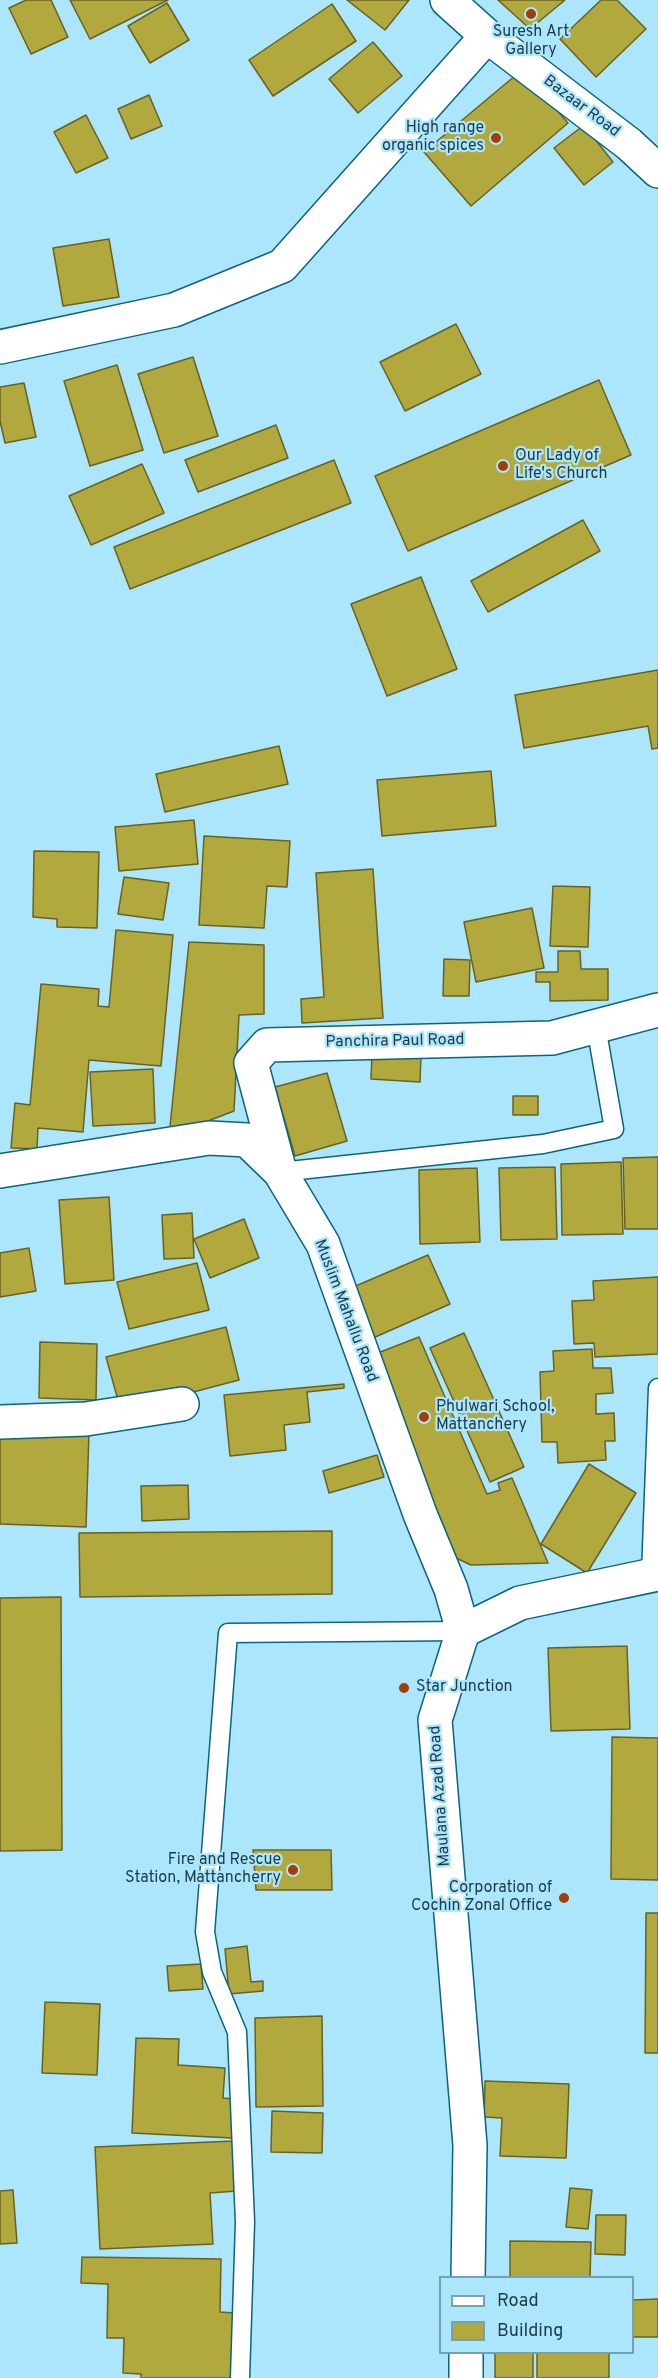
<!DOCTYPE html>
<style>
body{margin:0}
#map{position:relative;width:658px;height:2378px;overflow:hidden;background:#ace6fd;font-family:Overpass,sans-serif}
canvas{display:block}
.legend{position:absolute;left:439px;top:2276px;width:195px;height:78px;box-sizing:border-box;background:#ace6fd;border:2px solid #72a2b4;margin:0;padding:8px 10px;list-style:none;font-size:18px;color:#1c3b47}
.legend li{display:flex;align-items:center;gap:12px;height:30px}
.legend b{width:30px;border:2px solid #72a2b4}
</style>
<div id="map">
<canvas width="658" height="2378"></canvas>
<ul class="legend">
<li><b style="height:8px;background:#fff"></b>Road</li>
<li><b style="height:16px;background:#b1a83e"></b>Building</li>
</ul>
</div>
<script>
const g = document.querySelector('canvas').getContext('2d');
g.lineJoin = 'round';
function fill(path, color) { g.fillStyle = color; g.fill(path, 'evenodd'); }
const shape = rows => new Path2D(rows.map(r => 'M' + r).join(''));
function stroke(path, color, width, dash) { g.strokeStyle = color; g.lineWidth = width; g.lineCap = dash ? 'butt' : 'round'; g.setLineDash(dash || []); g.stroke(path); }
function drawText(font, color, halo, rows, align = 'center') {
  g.font = font + ' Overpass,sans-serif'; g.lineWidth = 4.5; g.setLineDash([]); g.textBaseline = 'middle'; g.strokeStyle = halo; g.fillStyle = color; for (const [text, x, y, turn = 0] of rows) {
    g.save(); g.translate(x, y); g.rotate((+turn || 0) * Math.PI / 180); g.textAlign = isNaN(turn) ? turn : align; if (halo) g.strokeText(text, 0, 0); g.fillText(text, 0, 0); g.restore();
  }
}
const building = shape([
 [26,0,51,0,68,37,31,54,9,8,26,0],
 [70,0,168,0,90,39,70,0],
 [347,0,409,0,385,30,347,0],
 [498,0,565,0,530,29,498,0],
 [601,0,617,0,646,29,596,77,560,39,601,0],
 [167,3,189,40,150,63,128,26,167,3],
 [332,4,356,41,273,96,249,60,332,4],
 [373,42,402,76,358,113,329,79,373,42],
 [522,70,568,123,471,206,424,152,522,70],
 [149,95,162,126,131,139,118,109,149,95],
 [86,115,108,158,76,173,54,132,86,115],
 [584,125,613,162,584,185,554,148,584,125],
 [109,239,119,297,63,306,53,248,109,239],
 [456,324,481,374,405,411,380,362,456,324],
 [193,357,218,436,164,453,138,374,193,357],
 [117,365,143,450,90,466,64,381,117,365],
 [599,380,631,455,408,551,375,476,599,380],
 [24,383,36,437,5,443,0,421,0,387,24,383],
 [276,425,288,458,198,492,185,460,276,425],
 [334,460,351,503,130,589,114,547,334,460],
 [142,464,164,513,91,545,69,496,142,464],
 [583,520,600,551,488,612,471,581,583,520],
 [421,577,457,669,387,696,351,604,421,577],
 [658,670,658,748,652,749,648,726,524,748,515,695,658,670],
 [279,746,288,784,165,812,156,774,279,746],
 [491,771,496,826,382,836,377,780,491,771],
 [194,820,198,864,119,871,115,827,194,820],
 [204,836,290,841,287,887,267,886,264,928,199,925,204,836],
 [34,851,99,852,97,928,57,927,57,919,33,917,34,851],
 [373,869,383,1018,302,1023,301,999,324,997,316,873,373,869],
 [124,877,169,883,163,920,118,914,124,877],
 [553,886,590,887,588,947,550,946,553,886],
 [532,908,544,968,476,982,464,922,532,908],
 [116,930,173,935,161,1066,89,1060,83,1132,38,1128,37,1149,11,1148,15,1103,30,1105,41,984,99,989,98,1006,109,1007,116,930],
 [189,942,264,945,264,1014,239,1015,234,1111,169,1136,189,942],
 [558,951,580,951,581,969,608,969,608,1000,550,1001,550,982,536,982,536,972,558,972,558,951],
 [444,959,470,960,469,996,443,996,444,959],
 [372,1053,421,1055,420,1082,371,1079,372,1053],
 [153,1069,155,1123,93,1126,90,1072,153,1069],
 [327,1073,347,1141,295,1156,275,1087,327,1073],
 [513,1096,538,1096,538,1115,513,1115,513,1096],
 [658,1157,658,1229,625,1229,623,1158,658,1157],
 [621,1162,623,1234,562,1235,561,1164,621,1162],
 [555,1167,557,1239,501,1240,499,1168,555,1167],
 [477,1168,480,1242,420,1244,419,1170,477,1168],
 [109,1197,114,1280,65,1284,59,1200,109,1197],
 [192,1213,194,1258,164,1259,162,1215,192,1213],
 [244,1219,259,1258,210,1278,194,1239,244,1219],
 [29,1248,36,1291,0,1297,0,1253,29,1248],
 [428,1255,450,1304,373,1338,351,1288,428,1255],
 [197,1263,209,1310,129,1329,117,1282,197,1263],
 [658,1277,658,1354,595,1357,594,1343,574,1344,572,1301,594,1300,593,1281,658,1277],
 [226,1327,239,1380,121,1411,106,1357,226,1327],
 [464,1333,524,1467,490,1482,430,1348,464,1333],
 [419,1337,487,1494,500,1490,498,1483,512,1478,548,1563,471,1565,456,1558,446,1544,370,1356,419,1337],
 [40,1342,97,1344,96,1400,39,1398,40,1342],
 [592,1349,593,1368,611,1368,613,1393,596,1394,596,1414,614,1413,615,1441,605,1441,606,1460,558,1463,557,1442,542,1442,540,1372,554,1371,553,1351,592,1349],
 [344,1384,344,1388,307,1392,310,1422,284,1425,286,1450,230,1456,224,1395,344,1384],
 [0,1428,89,1432,86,1527,0,1524,0,1428],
 [377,1455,384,1477,329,1493,323,1471,377,1455],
 [589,1464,636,1493,587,1573,541,1544,589,1464],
 [188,1485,189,1519,142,1521,141,1486,188,1485],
 [332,1531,332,1594,80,1597,79,1533,332,1531],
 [61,1597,62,1850,0,1851,0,1598,61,1597],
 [627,1646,630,1729,551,1731,548,1648,627,1646],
 [612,1737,658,1738,658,1880,611,1879,612,1737],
 [253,1850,331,1850,332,1890,256,1890,253,1850],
 [646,1913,658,1913,658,2053,645,2053,646,1913],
 [247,1946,251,1982,263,1981,263,1991,229,1994,225,1949,247,1946],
 [201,1964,203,1989,169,1991,167,1966,201,1964],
 [45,2002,100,2004,97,2075,42,2073,45,2002],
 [322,2016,323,2106,256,2107,255,2018,322,2016],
 [136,2038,179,2039,178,2065,225,2068,223,2098,234,2099,232,2138,132,2133,136,2038],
 [485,2081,569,2084,566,2158,500,2156,502,2118,484,2117,485,2081],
 [272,2111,323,2113,322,2153,271,2152,272,2111],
 [234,2141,237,2191,210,2193,213,2244,100,2249,95,2147,234,2141],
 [570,2188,592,2190,588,2229,566,2227,570,2188],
 [13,2190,17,2243,0,2244,0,2191,13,2190],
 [596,2215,626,2215,625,2255,595,2254,596,2215],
 [510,2241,591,2242,590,2278,510,2278,510,2241],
 [82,2257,221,2259,220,2312,235,2313,234,2378,141,2378,141,2374,123,2373,124,2338,107,2338,108,2284,81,2283,82,2257],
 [658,2299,658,2337,632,2337,632,2300,658,2299],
 [495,2352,533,2352,533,2378,495,2378,495,2352],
 [537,2352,609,2352,609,2378,537,2378,537,2352]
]);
fill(building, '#b1a83e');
stroke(building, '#686222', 1.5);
const service = shape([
 [280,1172,543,1144,614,1129,596,1026],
 [651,1575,658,1388],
 [240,2378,245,2222,237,2032,212,1972,205,1932,228,1633,463,1631]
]);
const minor = shape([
 [0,347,174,310,282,266,487,36],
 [280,1172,251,1063,267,1045,552,1038,658,1010],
 [0,1422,86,1419,182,1404]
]);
const tertiary = shape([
 [447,0,487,36,629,144,658,171],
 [0,1171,209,1138,247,1140,280,1172,323,1244,420,1514,451,1589,463,1631]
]);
const secondary = shape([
 [468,2278,470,2145,435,1720,463,1631,520,1603,658,1574],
 [466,2378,466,2352]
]);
stroke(service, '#0c647d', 21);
stroke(minor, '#0c647d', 36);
stroke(tertiary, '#0c647d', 36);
stroke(secondary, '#0c647d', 36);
stroke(service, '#fff', 18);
stroke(minor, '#fff', 33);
stroke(tertiary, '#fff', 33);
stroke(secondary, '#fff', 33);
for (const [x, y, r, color] of [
 [531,14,6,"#a34001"],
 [496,138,6,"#a34001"],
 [503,466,6,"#a34001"],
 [424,1417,6,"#a34001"],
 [404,1688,6,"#a34001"],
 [293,1870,6,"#a34001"],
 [564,1898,6,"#a34001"]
]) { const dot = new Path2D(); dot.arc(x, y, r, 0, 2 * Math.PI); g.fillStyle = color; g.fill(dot); stroke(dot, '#ace6fd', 2); }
drawText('16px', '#1c3b47', '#ace6fd', [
 ["Suresh Art",531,33,"center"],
 ["Gallery",531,51,"center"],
 ["High range",484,129],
 ["organic spices",484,147],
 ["Our Lady of",515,457,"left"],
 ["Life's Church",515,475,"left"],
 ["Phulwari School,",436,1408,"left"],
 ["Mattanchery",436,1426,"left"],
 ["Star Junction",416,1688,"left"],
 ["Fire and Rescue",281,1861],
 ["Station, Mattancherry",281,1879],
 ["Corporation of",552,1889],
 ["Cochin Zonal Office",552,1907]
], 'right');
drawText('16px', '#1c3b47', '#ace6fd', [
 ["Bazaar Road",581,107,37],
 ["Panchira Paul Road",395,1042,-1],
 ["Muslim Mahallu Road",345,1311,69],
 ["Maulana Azad Road",441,1796,-94]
]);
</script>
